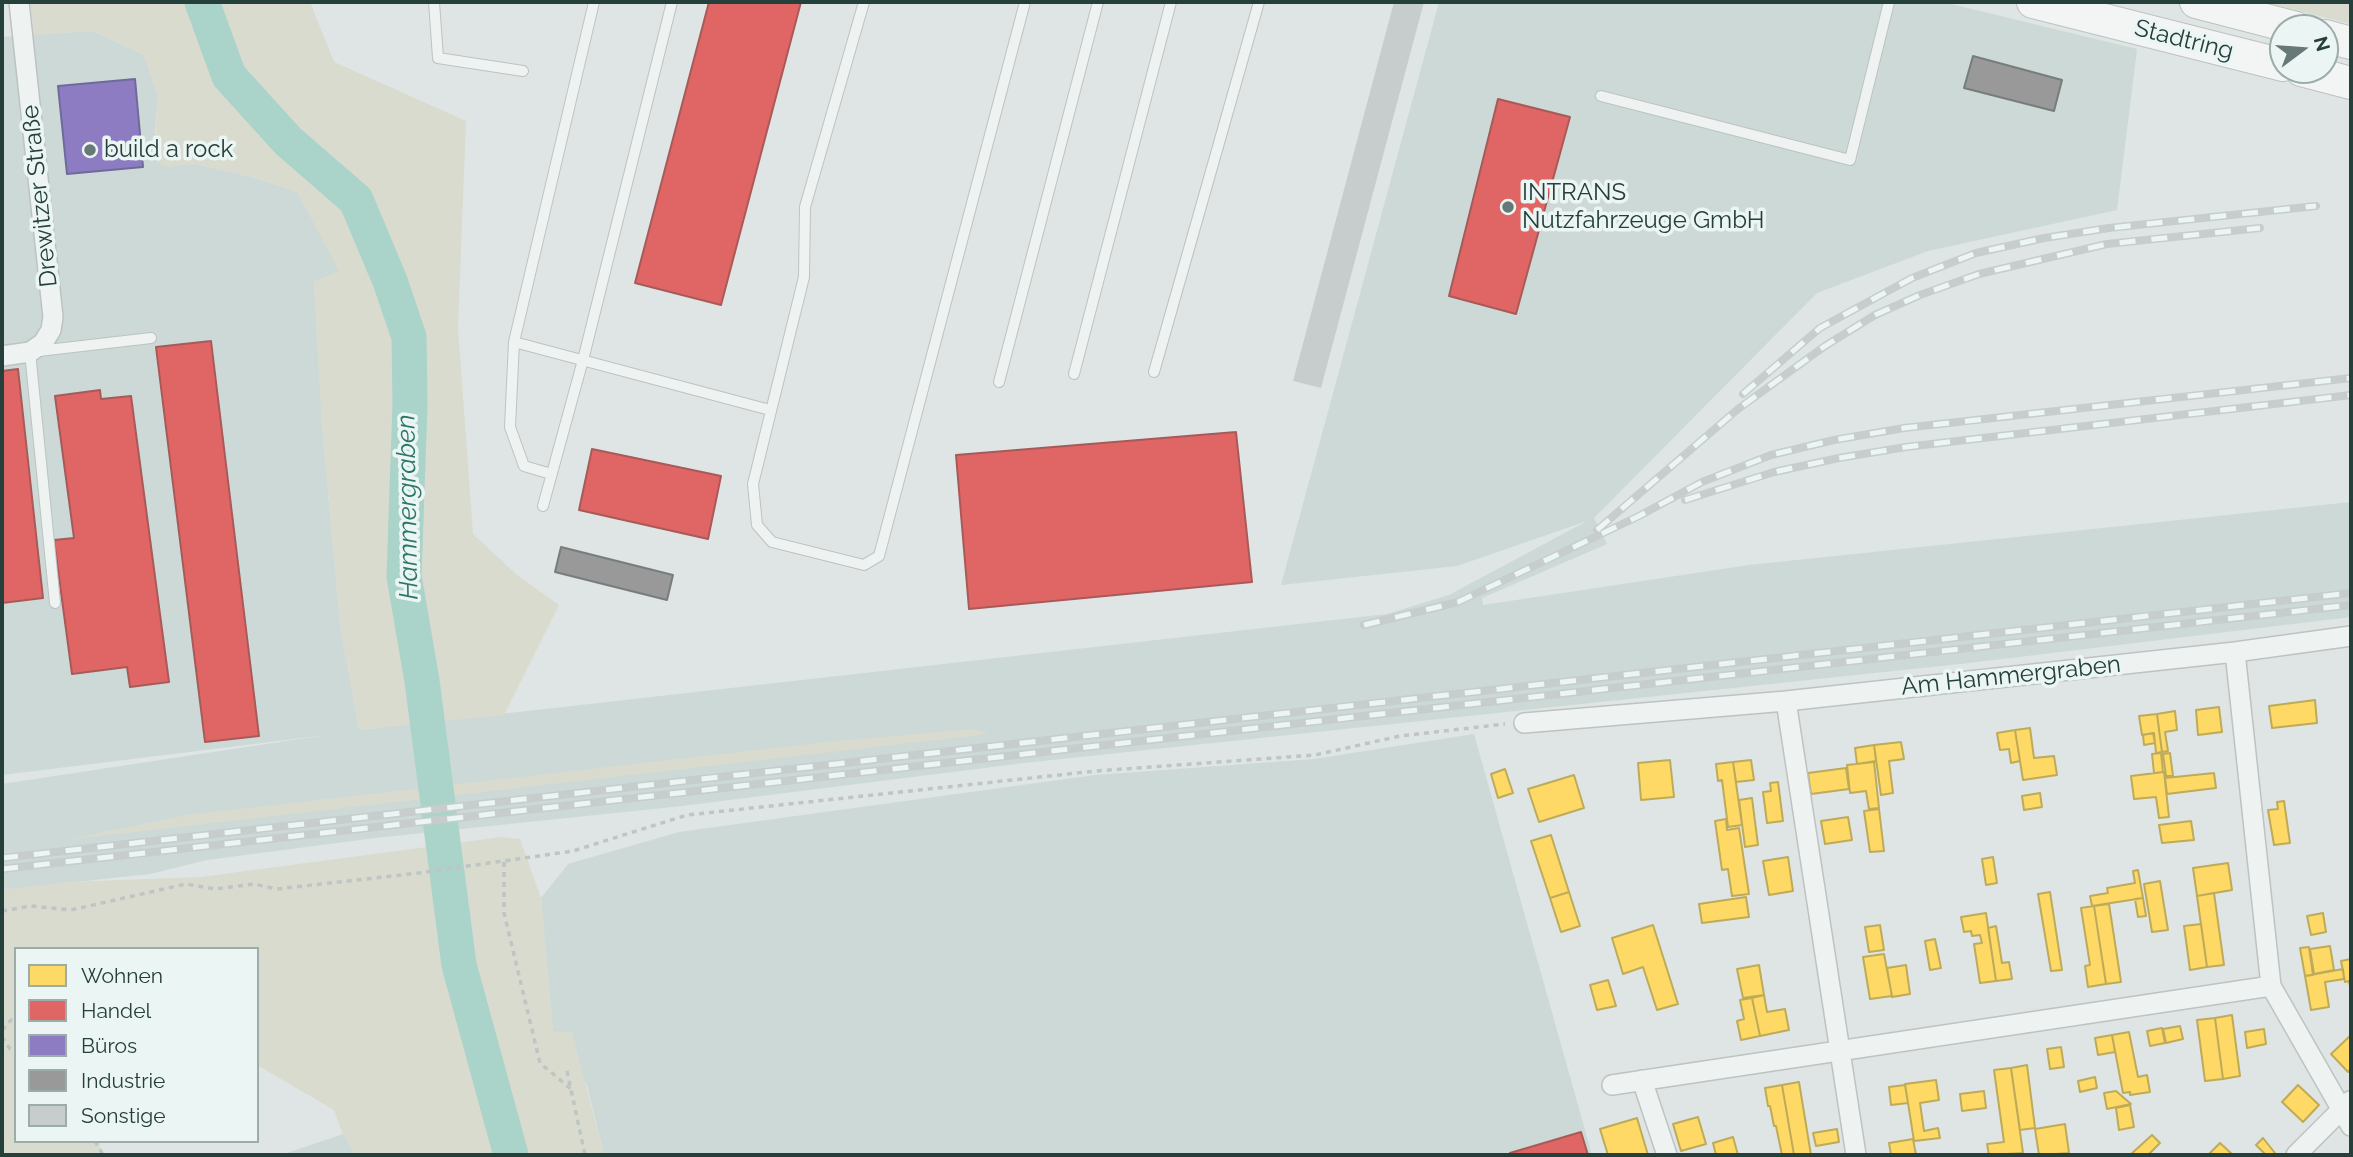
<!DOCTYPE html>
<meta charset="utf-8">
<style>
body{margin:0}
#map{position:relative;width:2353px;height:1157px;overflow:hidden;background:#dfe5e4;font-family:Raleway,sans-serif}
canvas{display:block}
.frame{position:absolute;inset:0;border:4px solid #253f3b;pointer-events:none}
.legend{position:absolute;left:14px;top:947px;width:245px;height:196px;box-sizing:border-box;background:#ebf5f3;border:2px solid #9caca9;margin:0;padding:9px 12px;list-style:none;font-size:21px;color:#253f3b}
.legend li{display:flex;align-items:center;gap:14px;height:35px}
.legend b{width:35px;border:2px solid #9caca9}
.north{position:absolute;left:2269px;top:14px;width:70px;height:70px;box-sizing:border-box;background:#ebf5f3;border:2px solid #9caca9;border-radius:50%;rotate:74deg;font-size:19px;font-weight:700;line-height:28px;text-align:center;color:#253f3b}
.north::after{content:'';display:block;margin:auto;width:24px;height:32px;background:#667976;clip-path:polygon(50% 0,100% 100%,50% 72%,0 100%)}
</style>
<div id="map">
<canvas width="2353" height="1157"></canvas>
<div class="frame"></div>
<ul class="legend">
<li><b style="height:19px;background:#ffd966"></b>Wohnen</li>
<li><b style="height:19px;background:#e06666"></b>Handel</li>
<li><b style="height:19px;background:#8e7cc3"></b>Büros</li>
<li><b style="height:19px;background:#999"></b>Industrie</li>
<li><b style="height:19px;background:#c7cdcc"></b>Sonstige</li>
</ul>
<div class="north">N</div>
</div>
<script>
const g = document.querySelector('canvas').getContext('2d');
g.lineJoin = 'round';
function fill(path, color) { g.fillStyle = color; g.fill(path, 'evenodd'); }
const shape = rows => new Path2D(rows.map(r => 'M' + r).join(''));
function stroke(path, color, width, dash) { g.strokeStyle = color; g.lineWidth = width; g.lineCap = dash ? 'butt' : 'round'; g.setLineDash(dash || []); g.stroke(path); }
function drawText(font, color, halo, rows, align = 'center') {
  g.font = font + ' Raleway,sans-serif'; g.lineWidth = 7; g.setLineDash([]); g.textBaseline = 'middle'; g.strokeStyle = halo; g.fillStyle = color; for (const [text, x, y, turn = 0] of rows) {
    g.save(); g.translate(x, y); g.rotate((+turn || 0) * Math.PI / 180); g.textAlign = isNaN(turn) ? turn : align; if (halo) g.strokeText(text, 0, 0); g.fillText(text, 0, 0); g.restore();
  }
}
fill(shape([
 [1439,2,1943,2,2137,49,2117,210,1928,251,1817,293,1594,518,1607,544,1482,598,1483,605,1749,565,2351,502,2351,617,1969,663,1024,763,682,806,375,838,207,860,150,874,2,890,2,784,319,736,2,775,2,37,93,31,144,55,158,96,155,132,165,166,196,164,248,176,298,192,340,271,314,282,322,424,340,624,359,730,1387,614,1449,595,1587,521,1457,566,1281,585],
 [1474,734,1592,1155,604,1155,587,1085,553,1031,541,898,568,864,679,832,1095,775,1314,759],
 [343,1134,356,1155,281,1155]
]), '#ccd9d7');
fill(shape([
 [30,2,310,2,334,62,466,121,458,328,473,534,517,575,559,605,504,715,359,730,340,624,322,424,314,282,339,271,297,192,248,176,196,164,165,167,154,159,158,96,144,55,93,31,34,35],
 [2264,2,2351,2,2351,24],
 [974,729,989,734,65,840,186,815,835,741],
 [502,837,520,839,541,898,553,1031,572,1032,604,1155,356,1155,343,1134,334,1110,257,1065,257,949,16,949,16,1141,98,1141,103,1155,2,1155,2,890,66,882,201,877]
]), '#d8dbce');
const homes = shape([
 [2315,700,2317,723,2272,728,2269,706,2315,700],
 [2219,707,2222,732,2198,735,2196,710,2219,707],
 [2175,711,2177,730,2165,732,2168,751,2162,752,2157,714,2175,711],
 [2157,714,2162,752,2156,753,2154,733,2142,735,2139,716,2157,714],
 [2030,728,2034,758,2054,756,2057,775,2023,780,2015,730,2030,728],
 [2015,730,2020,761,2011,763,2009,749,2000,750,1997,733,2015,730],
 [2153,733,2155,743,2144,745,2143,735,2153,733],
 [1901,742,1904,759,1889,761,1893,793,1881,795,1874,745,1901,742],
 [1874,745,1876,761,1857,764,1855,748,1874,745],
 [2161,753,2163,772,2154,773,2152,754,2161,753],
 [2170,753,2173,776,2166,776,2163,754,2170,753],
 [1670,760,1674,797,1641,800,1638,763,1670,760],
 [1751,760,1754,780,1736,782,1733,762,1751,760],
 [1733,762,1742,825,1728,827,1722,780,1718,781,1716,764,1733,762],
 [1874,762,1879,808,1869,809,1866,791,1850,793,1847,765,1874,762],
 [1846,768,1849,789,1811,794,1808,773,1846,768],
 [1505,769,1513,793,1498,798,1491,774,1505,769],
 [2164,772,2169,817,2159,818,2156,797,2134,799,2131,776,2164,772],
 [2214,773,2216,788,2167,794,2165,778,2214,773],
 [1574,775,1584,808,1539,822,1528,789,1574,775],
 [1778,782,1783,821,1767,823,1763,792,1771,791,1770,783,1778,782],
 [2040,793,2042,807,2024,810,2022,796,2040,793],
 [1752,798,1758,845,1745,847,1739,800,1752,798],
 [2284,801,2290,843,2274,845,2268,810,2278,809,2277,802,2284,801],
 [1879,809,1884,851,1870,852,1864,811,1879,809],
 [1848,817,1852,840,1825,844,1821,821,1848,817],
 [1726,819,1727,830,1739,828,1749,894,1732,896,1728,869,1722,870,1715,821,1726,819],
 [2191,821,2194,840,2162,843,2159,825,2191,821],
 [1551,835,1569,892,1550,898,1531,841,1551,835],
 [1788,857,1793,891,1769,895,1763,861,1788,857],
 [1993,857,1997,883,1986,885,1982,859,1993,857],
 [2228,863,2232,890,2197,896,2193,868,2228,863],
 [2138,870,2143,898,2092,906,2090,896,2108,893,2107,888,2135,883,2133,871,2138,870],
 [2160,881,2168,930,2152,932,2144,884,2160,881],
 [1569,892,1580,926,1561,932,1550,898,1569,892],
 [2050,892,2062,970,2051,971,2038,894,2050,892],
 [2214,893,2224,965,2207,967,2197,896,2214,893],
 [1746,897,1749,917,1702,923,1699,904,1746,897],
 [2143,898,2146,916,2138,917,2135,899,2143,898],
 [2109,904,2121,982,2106,984,2094,906,2109,904],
 [2094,906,2106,984,2088,987,2085,966,2090,965,2081,908,2094,906],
 [1986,913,1996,981,1980,983,1974,944,1982,943,1980,935,1972,936,1971,931,1964,932,1961,917,1986,913],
 [2323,913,2326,932,2311,935,2307,916,2323,913],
 [2201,924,2207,967,2190,970,2184,926,2201,924],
 [1653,925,1678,1004,1657,1010,1643,967,1623,974,1612,938,1653,925],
 [1880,925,1884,950,1869,952,1865,927,1880,925],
 [1996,926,2002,963,2009,962,2012,979,1996,981,1988,928,1996,926],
 [1935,939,1941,968,1930,970,1925,941,1935,939],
 [2330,946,2334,970,2314,974,2310,949,2330,946],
 [2309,947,2313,975,2305,976,2300,948,2309,947],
 [1884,954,1892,996,1870,999,1863,957,1884,954],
 [2351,959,2351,991,2349,981,2345,982,2341,961,2351,959],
 [1759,965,1764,995,1743,998,1737,969,1759,965],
 [1906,965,1910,994,1892,997,1887,968,1906,965],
 [2343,969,2344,979,2325,982,2329,1007,2311,1010,2305,976,2343,969],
 [1608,980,1616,1006,1597,1010,1590,985,1608,980],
 [1764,995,1767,1012,1785,1009,1789,1030,1760,1036,1752,998,1764,995],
 [1752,998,1760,1036,1741,1040,1737,1021,1744,1019,1740,1000,1752,998],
 [2232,1015,2240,1076,2223,1079,2215,1018,2232,1015],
 [2215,1018,2223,1079,2205,1081,2197,1020,2215,1018],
 [2180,1026,2183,1039,2166,1043,2163,1029,2180,1026],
 [2162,1028,2165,1043,2150,1046,2147,1031,2162,1028],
 [2264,1029,2266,1044,2247,1048,2245,1032,2264,1029],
 [2129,1032,2138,1077,2147,1075,2150,1092,2130,1095,2130,1092,2123,1093,2112,1035,2129,1032],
 [2112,1035,2115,1052,2098,1055,2095,1038,2112,1035],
 [2351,1035,2351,1069,2348,1072,2331,1054,2351,1035],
 [2061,1047,2064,1067,2050,1069,2047,1049,2061,1047],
 [2027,1065,2035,1128,2020,1130,2011,1068,2027,1065],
 [2011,1068,2023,1153,1989,1155,1987,1144,2004,1142,1994,1070,2011,1068],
 [2095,1077,2097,1088,2080,1092,2078,1081,2095,1077],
 [1936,1080,1939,1100,1920,1103,1924,1131,1938,1128,1940,1138,1914,1141,1905,1084,1936,1080],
 [1799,1082,1811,1155,1794,1155,1782,1085,1799,1082],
 [1782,1085,1794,1155,1782,1155,1776,1126,1774,1126,1770,1106,1768,1106,1765,1088,1782,1085],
 [1905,1085,1908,1103,1891,1105,1889,1087,1905,1085],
 [2298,1085,2319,1105,2303,1122,2282,1102,2298,1085],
 [1984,1091,1986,1108,1962,1111,1960,1094,1984,1091],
 [2116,1091,2131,1104,2107,1109,2104,1093,2116,1091],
 [2130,1105,2134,1127,2119,1130,2116,1108,2130,1105],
 [1698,1117,1706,1144,1681,1151,1673,1124,1698,1117],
 [1637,1118,1648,1155,1608,1155,1600,1129,1637,1118],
 [2065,1124,2069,1153,2039,1155,2035,1129,2065,1124],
 [1837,1129,1839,1142,1816,1146,1813,1133,1837,1129],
 [2152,1135,2160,1143,2148,1155,2130,1155,2152,1135],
 [1733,1137,1738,1155,1716,1155,1713,1143,1733,1137],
 [2263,1138,2275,1153,2272,1155,2266,1155,2256,1145,2263,1138],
 [1913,1139,1916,1155,1891,1155,1889,1143,1913,1139],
 [2220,1143,2233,1155,2208,1155,2220,1143]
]);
fill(homes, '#ffd966');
stroke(homes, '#beab59', 2);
const shops = shape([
 [709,2,801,2,721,305,635,283,709,2],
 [1498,99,1570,117,1516,314,1449,296,1498,99],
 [211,341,259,736,205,742,156,347,211,341],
 [18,369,43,598,2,603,2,371,18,369],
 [100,390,101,399,131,396,169,682,130,687,127,667,72,674,54,540,74,538,55,396,100,390],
 [1236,432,1252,582,969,609,956,455,1236,432],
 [592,449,721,476,708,539,579,510,592,449],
 [1581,1132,1588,1155,1511,1155,1510,1153,1581,1132]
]);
fill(shops, '#e06666');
stroke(shops, '#a85a59', 2);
const offices = shape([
 [135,79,143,167,67,174,58,86,135,79]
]);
fill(offices, '#8e7cc3');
stroke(offices, '#6e6a9a', 2);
const industry = shape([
 [1973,56,2062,80,2054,111,1964,88,1973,56],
 [561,547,673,575,667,600,555,572,561,547]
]);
fill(industry, '#999');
stroke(industry, '#767e7d', 2);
stroke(shape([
 [202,2,229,76,288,141,356,200,390,281,409,337,410,405,404,576,422,681,459,965,511,1155]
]), '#aad3c9', 35);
fill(shape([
 [1394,2,1424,2,1321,388,1293,381]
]), '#c7cdcc');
const lane = shape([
 [434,2,438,58,523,71],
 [864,2,805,207,804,277,753,484,757,525,772,542,864,565,879,556,1025,2],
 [1601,96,1850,160,1889,2],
 [514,342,770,410],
 [1154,372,1259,2],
 [1074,374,1171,2],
 [999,382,1098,2],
 [551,474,524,466,510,427,514,342,594,2],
 [543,506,583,360,672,2],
 [55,603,30,352,151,338]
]);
const street = shape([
 [2,356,30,352,43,343,51,330,53,317,19,2],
 [2235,652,2271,986,2351,1126],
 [1524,723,1786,701],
 [1642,1080,1667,1155],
 [1612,1085,2271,986],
 [1856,1155,1786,701,2235,652,2351,636],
 [2296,1155,2350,1101]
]);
const primary = shape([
 [2033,2,2283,65],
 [2196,2,2296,28],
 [2325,36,2351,43],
 [2301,70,2351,83]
]);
stroke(lane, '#bdc3c2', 12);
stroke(street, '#bdc3c2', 22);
stroke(primary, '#bac3c1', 34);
stroke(shape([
 [504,862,504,913,540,1063,571,1089],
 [2,911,31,906,71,910,186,884,215,889,254,884,277,889,419,873,573,851,687,815,1096,771,1315,755,1400,736,1505,724],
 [2,1030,11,1020,16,1019],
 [2,1037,10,1049,16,1052],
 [567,1071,585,1155],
 [95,1141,103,1155]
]), '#bec5c4', 3.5, [5, 5]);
stroke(lane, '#eef2f1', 10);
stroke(street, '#eef2f1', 19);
stroke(primary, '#f3f5f5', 32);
const rail = shape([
 [1743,394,1820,328,1912,278,1976,253,2044,238,2109,228,2316,206],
 [1685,500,1774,472,1839,458,1906,447,2351,395],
 [1597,530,1738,409,1825,346,1875,315,1920,295,1979,274,2107,244,2260,228],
 [1364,625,1458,602,1639,516,1702,482,1771,455,1834,440,1904,428,2351,378],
 [2,858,2351,593],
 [2,869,2351,605]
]);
stroke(rail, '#c7cdcc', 8);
stroke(rail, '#ebf5f3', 5, [16]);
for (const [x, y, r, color] of [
 [90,150,7,"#667976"],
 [1508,207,7,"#667976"]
]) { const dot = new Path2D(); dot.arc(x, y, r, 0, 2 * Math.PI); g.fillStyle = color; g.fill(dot); stroke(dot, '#ebf5f3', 2.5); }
drawText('24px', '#253f3b', '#ebf5f3', [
 ["Stadtring",2184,40,14],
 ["Drewitzer Straße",40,196,-96],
 ["Am Hammergraben",2011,676,-6]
]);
drawText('24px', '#253f3b', '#ebf5f3', [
 ["build a rock",104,150],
 ["INTRANS",1522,193],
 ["Nutzfahrzeuge GmbH",1522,221]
], 'left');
drawText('italic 26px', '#2c7665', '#ebf5f3', [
 ["Hammergraben",408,507,-91]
]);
</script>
